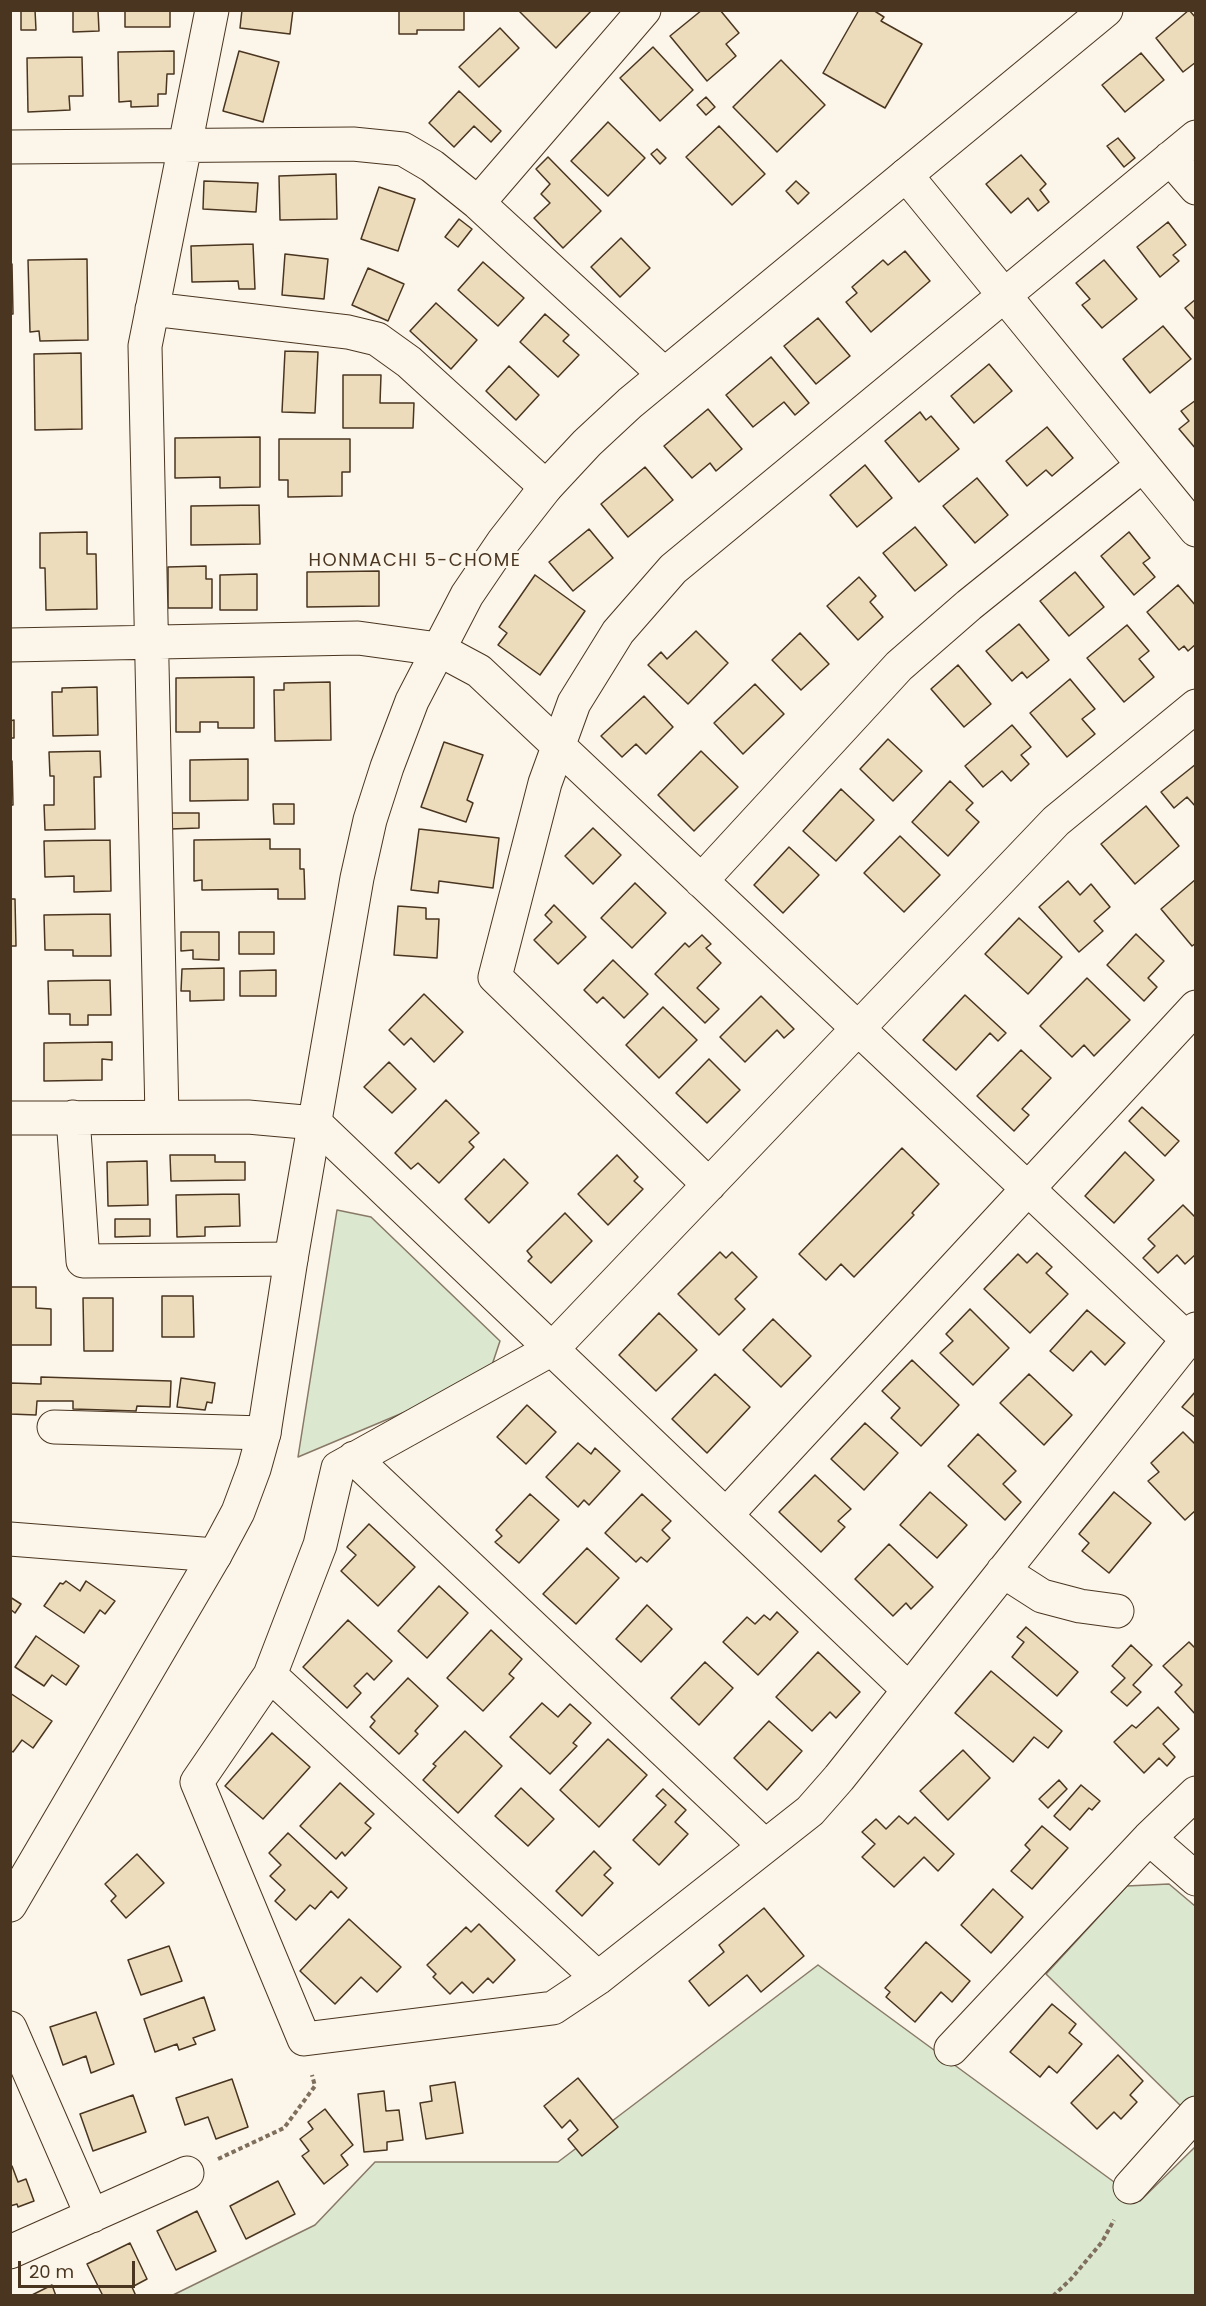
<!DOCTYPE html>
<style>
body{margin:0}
#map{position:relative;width:1206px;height:2306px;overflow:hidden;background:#fbf6e9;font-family:Poppins,sans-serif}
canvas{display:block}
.frame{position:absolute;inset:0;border:12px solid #4a3520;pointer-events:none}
.scale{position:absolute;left:18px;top:2261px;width:117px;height:27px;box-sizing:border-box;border:3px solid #4a3520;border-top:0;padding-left:8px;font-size:18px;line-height:21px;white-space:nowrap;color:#4a3520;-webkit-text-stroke:4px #fbf6e9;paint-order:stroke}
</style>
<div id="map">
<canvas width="1206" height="2306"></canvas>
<div class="frame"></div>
<div class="scale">20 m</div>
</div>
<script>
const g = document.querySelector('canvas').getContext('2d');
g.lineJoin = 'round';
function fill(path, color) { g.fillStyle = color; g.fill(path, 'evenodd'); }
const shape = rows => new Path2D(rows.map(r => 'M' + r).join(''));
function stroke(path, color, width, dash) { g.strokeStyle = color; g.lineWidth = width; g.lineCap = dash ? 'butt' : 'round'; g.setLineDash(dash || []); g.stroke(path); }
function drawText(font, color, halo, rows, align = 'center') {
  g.font = font + ' Poppins,sans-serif'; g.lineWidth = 4.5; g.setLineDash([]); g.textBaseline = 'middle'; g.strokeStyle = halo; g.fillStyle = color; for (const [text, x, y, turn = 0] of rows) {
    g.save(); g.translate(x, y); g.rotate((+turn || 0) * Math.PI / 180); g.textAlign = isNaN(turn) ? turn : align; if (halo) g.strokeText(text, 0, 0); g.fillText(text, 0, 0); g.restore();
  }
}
const green = shape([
 [337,1210,371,1217,500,1341,488,1377,298,1457,337,1210],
 [1169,1884,1195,1906,1195,2099,1184,2109,1046,1974,1127,1886,1169,1884],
 [818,1965,1140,2201,1195,2147,1195,2295,171,2296,315,2225,375,2162,558,2162,818,1965]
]);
fill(green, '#dce7d0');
stroke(green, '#887966', 1.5);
const building = shape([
 [21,10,35,10,36,30,21,30,21,10],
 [73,10,98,10,99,31,73,32,73,10],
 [125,10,185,10,185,11,170,11,170,27,125,27,125,10],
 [242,10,293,10,290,34,240,28,242,10],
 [399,10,464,10,464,30,417,30,417,34,399,34,399,10],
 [518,10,592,10,556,48,518,10],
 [702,10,720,10,739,33,726,44,736,56,707,81,670,36,702,10],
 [859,10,873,10,884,17,881,21,922,44,885,108,823,73,859,10],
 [1189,10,1196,18,1196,62,1183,72,1156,38,1189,10],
 [500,28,519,48,479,87,459,67,500,28],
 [653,47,693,90,660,121,620,78,653,47],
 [174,51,174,74,167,74,166,94,158,94,158,106,131,107,131,101,119,102,118,52,174,51],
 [239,51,279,62,263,122,223,111,239,51],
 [1141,53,1164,80,1125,112,1102,85,1141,53],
 [82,57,83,96,69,96,70,110,28,112,27,58,82,57],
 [781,60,825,105,777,152,733,107,781,60],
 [459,91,501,131,491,142,474,126,454,147,429,123,459,91],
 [706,97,715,107,706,115,697,105,706,97],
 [608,122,645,158,608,196,571,161,608,122],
 [719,126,765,174,732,205,686,157,719,126],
 [1118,138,1135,158,1124,167,1107,146,1118,138],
 [657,149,666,158,660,164,651,154,657,149],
 [1021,155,1046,184,1040,190,1049,202,1038,211,1028,198,1011,213,986,184,1021,155],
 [548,157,601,211,563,248,534,218,550,203,541,194,550,184,536,169,548,157],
 [336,174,337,219,280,220,279,176,336,174],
 [204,181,258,183,256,212,203,209,204,181],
 [796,181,809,193,798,204,786,191,796,181],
 [379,187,415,199,398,251,361,239,379,187],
 [459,219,472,229,458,247,445,237,459,219],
 [1168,222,1186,245,1173,255,1179,261,1160,277,1137,247,1168,222],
 [621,238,650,268,620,297,591,267,621,238],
 [253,244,255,289,239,289,238,281,192,282,191,246,253,244],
 [905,251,930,281,871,332,846,302,857,293,852,287,883,260,888,265,905,251],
 [285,254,328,259,324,299,282,295,285,254],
 [87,259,88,340,40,341,39,331,30,332,28,260,87,259],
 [1104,260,1137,299,1102,328,1082,305,1090,299,1076,283,1104,260],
 [483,262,524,298,498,326,458,290,483,262],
 [10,264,12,264,13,314,10,314,10,264],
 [368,268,404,284,388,321,352,305,368,268],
 [1196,299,1196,321,1185,308,1196,299],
 [436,303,477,340,451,369,410,331,436,303],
 [545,314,569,335,563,341,579,355,558,377,520,342,545,314],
 [818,318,850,356,816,384,784,346,818,318],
 [1163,326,1191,359,1150,393,1123,359,1163,326],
 [285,351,318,352,315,413,282,412,285,351],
 [81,353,82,429,35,430,34,354,81,353],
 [771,357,809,403,795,415,784,402,753,427,726,395,771,357],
 [989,364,1012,391,974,423,951,396,989,364],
 [509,366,539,395,516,420,486,391,509,366],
 [343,375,381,375,380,403,414,403,413,428,343,428,343,375],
 [1196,400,1196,449,1179,429,1189,421,1181,411,1196,400],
 [708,409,742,449,716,471,710,463,692,478,664,446,708,409],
 [920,412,926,420,931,416,959,449,919,482,885,441,920,412],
 [1047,427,1073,458,1052,476,1046,470,1027,486,1006,461,1047,427],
 [260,437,260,487,220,488,220,477,175,478,175,438,260,437],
 [279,439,350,439,350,472,342,472,342,496,288,497,288,480,279,480,279,439],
 [865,465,892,498,857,527,830,495,865,465],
 [645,467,673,500,628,537,601,504,645,467],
 [977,478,1008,515,975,543,943,506,977,478],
 [259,505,260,544,191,545,191,506,259,505],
 [915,527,947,565,915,591,883,553,915,527],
 [589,529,613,558,573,591,549,562,589,529],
 [87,532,87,554,96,554,97,609,46,610,45,568,40,568,40,533,87,532],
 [1129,532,1150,558,1143,563,1155,577,1134,595,1101,556,1129,532],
 [206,566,206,579,212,579,212,608,168,608,168,567,206,566],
 [379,571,379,606,307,607,307,572,379,571],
 [1075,572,1104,607,1069,636,1040,601,1075,572],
 [257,574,257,610,220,610,220,575,257,574],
 [535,575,585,611,540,675,498,645,507,633,499,627,535,575],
 [859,577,876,596,870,602,883,617,858,640,827,606,859,577],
 [1178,585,1196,606,1196,644,1188,651,1184,646,1179,650,1147,612,1178,585],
 [1019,624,1049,660,1027,678,1022,672,1012,681,986,651,1019,624],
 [1127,625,1149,651,1139,659,1154,677,1124,702,1087,658,1127,625],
 [696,631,728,663,688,704,648,665,661,652,667,659,696,631],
 [800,633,829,664,801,690,772,660,800,633],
 [958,665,991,704,964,727,931,689,958,665],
 [254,677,254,728,218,728,218,722,200,722,200,732,176,732,176,678,254,677],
 [1070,679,1095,709,1082,719,1095,734,1067,757,1030,713,1070,679],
 [330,682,331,740,275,741,274,690,284,690,284,683,330,682],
 [755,684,784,714,743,754,714,723,755,684],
 [97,687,98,735,53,736,52,692,62,692,62,688,97,687],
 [644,696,673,727,646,754,636,744,622,757,601,736,644,696],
 [14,720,14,738,10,738,10,721,14,720],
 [1012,725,1031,747,1021,755,1029,764,1011,781,1002,771,983,787,965,766,1012,725],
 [888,739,922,771,893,801,860,769,888,739],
 [444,742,483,755,467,800,473,803,466,822,421,807,444,742],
 [100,751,101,777,94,777,95,829,45,830,44,805,54,805,54,776,50,776,49,752,100,751],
 [701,751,738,787,694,831,658,795,701,751],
 [248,759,248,800,190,801,190,760,248,759],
 [10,761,12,761,13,805,10,805,10,761],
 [1196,764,1196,807,1187,797,1174,808,1161,792,1196,764],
 [950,781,973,803,966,810,979,822,948,856,912,822,950,781],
 [841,789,874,820,836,861,803,831,841,789],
 [273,804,294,804,294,824,274,824,273,804],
 [1146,806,1179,846,1135,884,1101,844,1146,806],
 [170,813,199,813,199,828,170,829,170,813],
 [593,828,621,855,593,884,565,856,593,828],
 [419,829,499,838,493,888,439,881,438,893,411,890,419,829],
 [900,836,940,875,904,912,864,873,900,836],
 [270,839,270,849,300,849,300,869,304,869,305,899,278,899,278,889,202,890,202,880,194,881,194,840,270,839],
 [110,840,111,891,74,892,74,876,45,877,44,841,110,840],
 [789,847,819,875,783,913,754,885,789,847],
 [1196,879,1196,943,1192,946,1161,909,1196,879],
 [1068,881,1080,895,1091,884,1110,907,1094,921,1103,931,1079,952,1039,907,1068,881],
 [635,883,666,913,632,948,601,918,635,883],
 [10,899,15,899,16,946,10,946,10,899],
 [554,905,586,937,558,964,534,940,552,922,545,915,554,905],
 [398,906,426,908,426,919,439,919,437,958,394,955,398,906],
 [110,914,111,956,73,956,73,950,45,950,44,915,110,914],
 [1019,918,1062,957,1028,994,985,954,1019,918],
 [181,932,219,932,219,960,193,959,193,950,181,951,181,932],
 [239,932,274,932,274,954,239,954,239,932],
 [1136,934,1164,961,1148,978,1157,987,1144,1001,1107,965,1136,934],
 [702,935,711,944,706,948,721,963,697,988,719,1009,705,1023,655,974,685,943,689,947,702,935],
 [613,960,648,994,624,1018,603,997,597,1003,584,990,613,960],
 [224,968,224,1000,190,1001,190,991,181,991,182,969,224,968],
 [276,970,276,996,240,996,240,971,276,970],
 [1087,978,1130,1020,1094,1056,1084,1045,1072,1057,1040,1026,1087,978],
 [110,980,111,1015,88,1015,88,1025,70,1025,70,1014,49,1014,48,981,110,980],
 [424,994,463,1032,434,1062,411,1038,404,1045,389,1030,424,994],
 [965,995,1006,1033,998,1041,990,1033,956,1070,923,1040,965,995],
 [761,996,794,1029,784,1038,777,1030,745,1062,720,1037,761,996],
 [663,1007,697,1040,659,1078,626,1045,663,1007],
 [112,1042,112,1060,102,1059,102,1080,44,1081,44,1043,112,1042],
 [1021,1050,1051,1078,1022,1109,1029,1115,1014,1131,977,1096,1021,1050],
 [709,1059,740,1090,707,1123,676,1093,709,1059],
 [389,1062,416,1089,392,1113,364,1087,389,1062],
 [446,1100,479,1133,469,1142,474,1147,439,1183,418,1163,411,1169,395,1153,446,1100],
 [1142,1107,1179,1141,1165,1156,1129,1121,1142,1107],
 [902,1148,939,1184,912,1213,914,1215,854,1277,841,1264,826,1280,799,1254,902,1148],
 [1125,1152,1154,1180,1114,1223,1085,1196,1125,1152],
 [170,1155,215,1155,215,1162,245,1162,245,1180,171,1181,170,1155],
 [617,1155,638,1177,634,1181,643,1189,608,1225,578,1194,617,1155],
 [504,1159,528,1183,489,1223,465,1199,504,1159],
 [147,1161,148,1205,108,1206,107,1162,147,1161],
 [239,1194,240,1226,205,1227,205,1236,177,1237,176,1195,239,1194],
 [1183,1205,1196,1218,1196,1254,1185,1264,1177,1255,1158,1273,1143,1258,1155,1246,1148,1239,1183,1205],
 [565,1213,592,1241,551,1283,528,1261,532,1257,527,1251,565,1213],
 [115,1219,150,1219,150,1236,115,1237,115,1219],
 [720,1252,726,1258,732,1252,757,1277,735,1299,745,1309,719,1335,678,1294,720,1252],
 [1037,1253,1052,1267,1046,1273,1068,1294,1030,1333,984,1289,1018,1254,1027,1263,1037,1253],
 [10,1287,36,1287,36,1308,51,1309,51,1345,10,1345,10,1287],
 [162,1296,193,1296,194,1337,162,1337,162,1296],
 [83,1298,113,1298,113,1351,84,1351,83,1298],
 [970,1309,1009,1348,973,1385,940,1353,953,1341,946,1334,970,1309],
 [1087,1310,1125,1343,1105,1365,1091,1351,1073,1371,1050,1351,1087,1310],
 [659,1313,697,1350,656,1391,619,1355,659,1313],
 [773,1319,811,1356,781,1387,743,1350,773,1319],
 [912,1360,959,1405,921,1446,891,1418,900,1408,882,1391,912,1360],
 [715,1374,750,1407,707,1453,672,1419,715,1374],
 [1029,1374,1072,1415,1044,1445,1000,1403,1029,1374],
 [41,1377,171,1381,170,1407,137,1406,136,1411,73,1409,73,1401,37,1401,36,1415,10,1414,10,1383,41,1384,41,1377],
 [181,1378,215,1383,212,1403,207,1402,205,1410,177,1407,181,1378],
 [1196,1391,1196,1418,1182,1407,1196,1391],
 [527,1405,556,1432,526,1464,497,1437,527,1405],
 [865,1423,898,1453,864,1490,831,1459,865,1423],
 [1183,1432,1196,1445,1196,1510,1185,1520,1148,1481,1159,1472,1151,1463,1183,1432],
 [978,1434,1016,1471,1003,1484,1021,1502,1005,1520,948,1466,978,1434],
 [578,1443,591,1454,595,1448,620,1471,589,1505,584,1500,578,1507,546,1477,578,1443],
 [815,1475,851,1509,838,1521,845,1527,821,1552,779,1512,815,1475],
 [930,1492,967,1525,937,1558,900,1525,930,1492],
 [1114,1492,1151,1523,1109,1573,1082,1551,1089,1543,1079,1534,1114,1492],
 [530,1494,559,1520,519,1563,495,1542,502,1536,496,1530,530,1494],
 [642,1494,671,1521,662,1530,670,1538,647,1562,641,1557,636,1562,605,1533,642,1494],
 [369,1524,415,1567,378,1606,341,1571,356,1555,347,1547,369,1524],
 [889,1544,933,1587,911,1609,906,1603,893,1616,855,1579,889,1544],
 [587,1548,619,1578,576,1624,543,1594,587,1548],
 [66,1581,80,1591,86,1581,115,1601,105,1614,100,1610,84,1633,44,1606,60,1583,63,1584,66,1581],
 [439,1586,468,1613,427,1658,398,1631,439,1586],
 [10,1597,21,1604,15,1613,10,1609,10,1597],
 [647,1605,672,1629,641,1662,616,1639,647,1605],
 [777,1612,798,1632,758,1675,723,1642,747,1617,755,1624,764,1615,770,1620,777,1612],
 [348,1620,392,1661,374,1680,367,1673,354,1686,361,1693,347,1708,303,1667,348,1620],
 [1026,1627,1078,1672,1057,1696,1012,1657,1024,1642,1017,1637,1026,1627],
 [491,1630,522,1659,509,1674,514,1678,483,1711,447,1678,491,1630],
 [36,1636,79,1666,66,1685,52,1675,44,1686,15,1667,36,1636],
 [1189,1642,1196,1649,1196,1715,1175,1692,1182,1685,1163,1666,1189,1642],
 [1131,1645,1152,1665,1133,1685,1141,1692,1127,1706,1111,1692,1125,1678,1112,1666,1131,1645],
 [818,1652,860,1692,836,1718,830,1712,812,1731,776,1697,818,1652],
 [705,1662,733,1688,699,1725,671,1698,705,1662],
 [991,1671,1062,1731,1048,1748,1034,1737,1013,1762,955,1713,991,1671],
 [408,1678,438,1706,415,1731,418,1734,399,1754,370,1727,375,1721,371,1717,408,1678],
 [10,1693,52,1721,33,1748,22,1740,13,1752,10,1750,10,1693],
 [542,1703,558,1717,570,1704,591,1723,573,1743,577,1746,550,1774,510,1737,542,1703],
 [1158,1707,1179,1729,1163,1744,1175,1757,1167,1766,1159,1758,1144,1773,1114,1742,1132,1725,1136,1728,1158,1707],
 [769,1721,802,1751,767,1790,734,1758,769,1721],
 [465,1731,502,1766,458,1813,423,1780,436,1766,433,1764,465,1731],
 [272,1733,310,1767,263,1819,225,1786,272,1733],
 [608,1739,647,1775,599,1827,560,1790,608,1739],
 [963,1750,990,1778,948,1820,920,1791,963,1750],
 [1059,1780,1067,1789,1048,1808,1039,1799,1059,1780],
 [340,1783,374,1814,365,1823,371,1828,345,1856,342,1852,336,1859,300,1826,340,1783],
 [1081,1785,1100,1801,1092,1810,1089,1808,1070,1830,1054,1816,1081,1785],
 [521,1788,554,1819,528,1846,495,1816,521,1788],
 [663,1789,686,1810,675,1822,688,1834,659,1865,633,1840,666,1805,656,1796,663,1789],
 [899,1816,908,1824,915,1817,954,1854,938,1871,924,1857,894,1887,862,1857,875,1844,862,1832,876,1819,886,1829,899,1816],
 [1042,1826,1068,1848,1032,1889,1011,1871,1030,1850,1025,1845,1042,1826],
 [288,1833,347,1888,338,1898,331,1891,315,1909,310,1905,296,1920,275,1901,285,1890,270,1876,281,1865,269,1853,288,1833],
 [594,1851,611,1868,604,1875,613,1883,582,1916,556,1891,594,1851],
 [137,1854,164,1883,126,1918,111,1901,116,1896,105,1884,137,1854],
 [993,1889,1023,1917,991,1953,961,1925,993,1889],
 [764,1908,804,1956,761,1992,747,1975,709,2006,689,1981,724,1952,719,1945,764,1908],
 [349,1919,401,1967,377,1992,361,1977,335,2004,300,1971,349,1919],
 [479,1924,515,1960,493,1983,488,1978,473,1993,462,1982,450,1994,433,1977,436,1974,427,1965,466,1927,471,1932,479,1924],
 [926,1942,970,1981,952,2002,941,1992,915,2022,886,1997,890,1992,885,1988,926,1942],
 [169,1946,182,1981,141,1995,128,1960,169,1946],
 [204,1997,215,2030,193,2038,196,2044,179,2050,177,2044,155,2052,144,2019,204,1997],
 [1052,2004,1076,2024,1069,2033,1082,2044,1057,2073,1049,2066,1040,2077,1010,2052,1052,2004],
 [96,2012,114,2064,91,2073,86,2056,63,2065,50,2027,96,2012],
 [1118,2055,1143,2081,1130,2095,1137,2102,1121,2119,1114,2112,1097,2129,1071,2103,1118,2055],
 [578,2078,618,2127,582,2156,568,2139,578,2130,570,2120,562,2128,544,2106,578,2078],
 [232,2079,248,2127,216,2139,208,2117,185,2125,176,2098,232,2079],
 [455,2082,463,2133,426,2139,420,2103,432,2101,430,2086,455,2082],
 [384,2091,386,2111,399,2110,403,2140,387,2142,387,2150,364,2152,358,2094,384,2091],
 [133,2095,146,2132,93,2151,80,2114,133,2095],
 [325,2109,353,2145,341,2155,348,2165,324,2184,302,2156,309,2151,300,2139,313,2129,308,2122,325,2109],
 [12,2166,18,2182,26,2179,34,2201,18,2207,17,2204,10,2206,10,2167,12,2166],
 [278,2181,295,2214,246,2239,230,2206,278,2181],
 [197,2211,216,2251,176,2270,157,2231,197,2211],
 [130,2243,147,2279,132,2287,136,2296,103,2296,87,2264,130,2243],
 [52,2285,56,2296,30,2296,52,2285]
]);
fill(building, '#ecdcbc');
stroke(building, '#4a3520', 1.5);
const minor = shape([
 [10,147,353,144,403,149,432,166,478,203,664,374],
 [1170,158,1196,188],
 [906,175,1196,530],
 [478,203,644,10],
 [152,309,348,332,377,339,409,362,546,487],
 [10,645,358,638,438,649,479,671,1186,1338],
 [1196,706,1056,821,552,1349,338,1468,320,1545,270,1675,197,1782,304,2039,553,2008,598,1978,810,1811,839,1778,1196,1329],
 [701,881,899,666,969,605,1143,465],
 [73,1117,83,1261,291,1259],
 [162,1117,145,346,212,10],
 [10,1118,248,1117,315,1123,909,1690],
 [709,1185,495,977,545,783,574,703,618,632,673,569,1196,137],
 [54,1427,264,1433],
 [354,1458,765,1846],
 [726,1515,1196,1007],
 [10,1539,215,1555],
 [1003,1571,1042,1596,1080,1606,1117,1611],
 [270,1675,598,1978],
 [1149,1838,1196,1879],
 [10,2028,92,2216],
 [951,2049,1149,1838,1196,1793],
 [1130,2187,1196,2113],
 [10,2252,187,2173]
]);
const tertiary = shape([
 [10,1905,215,1555,238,1512,254,1469,264,1433,291,1259,357,878,370,820,387,767,412,701,467,595,503,542,546,487,587,443,630,403,1106,10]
]);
stroke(minor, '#4a3520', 35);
stroke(tertiary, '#4a3520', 35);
stroke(shape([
 [218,2159,284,2128,315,2086,312,2075],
 [1053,2296,1071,2279,1102,2242,1114,2220]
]), '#7f6f5c', 4, [4.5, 3]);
stroke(minor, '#fbf6e9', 33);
stroke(tertiary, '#fbf6e9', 33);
g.letterSpacing = '1.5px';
drawText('18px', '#4a3520', '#fbf6e9', [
 ["HONMACHI 5-CHOME",415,561]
]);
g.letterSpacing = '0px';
</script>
